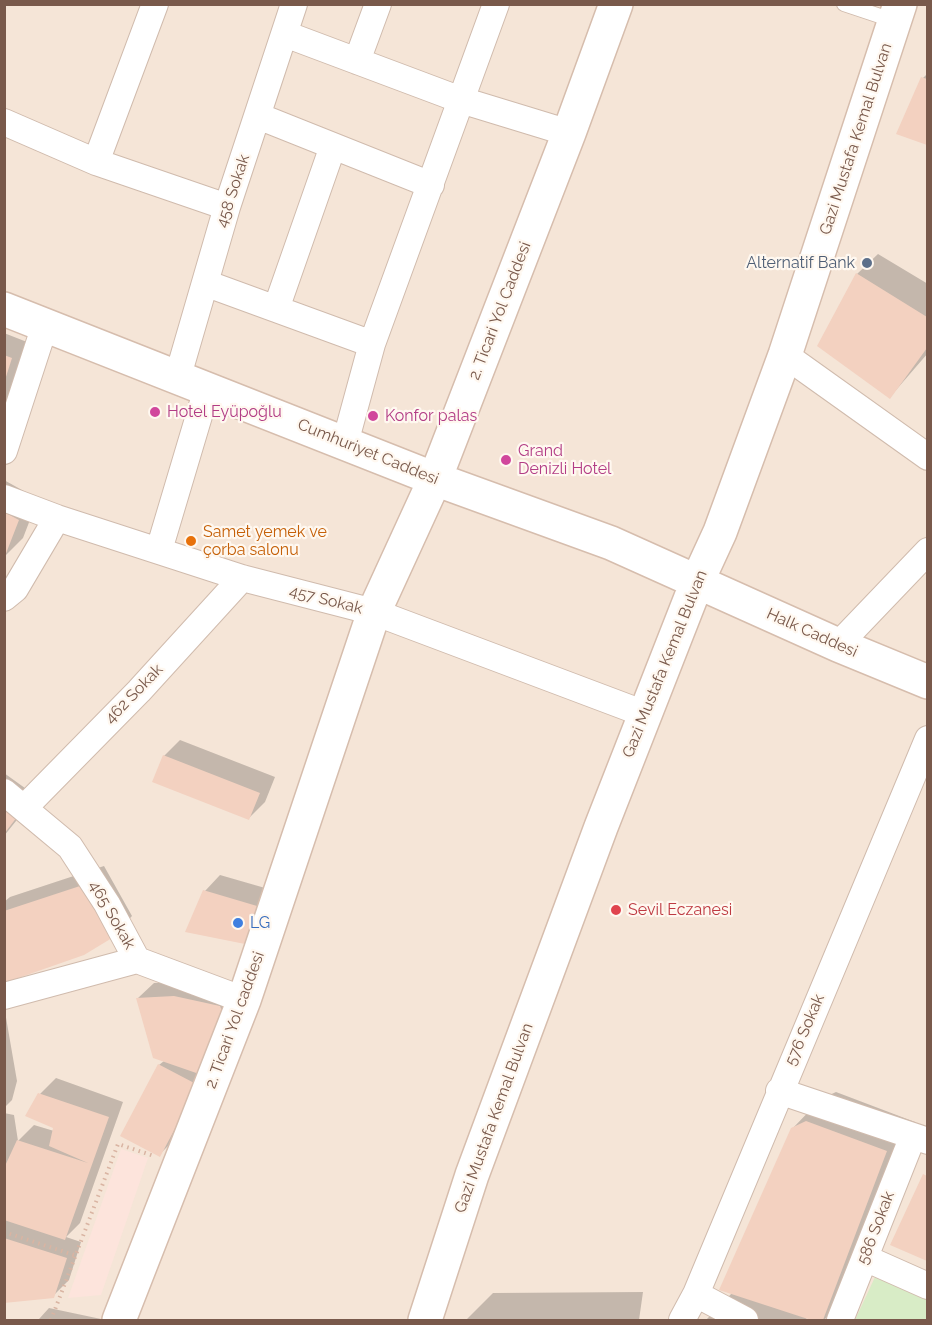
<!DOCTYPE html>
<meta charset="utf-8">
<style>
body{margin:0}
#map{position:relative;width:932px;height:1325px;overflow:hidden;background:#fdf4e9;font-family:Raleway,sans-serif}
canvas{display:block}
.frame{position:absolute;inset:0;border:6px solid #79594b;pointer-events:none}
</style>
<div id="map">
<canvas width="932" height="1325"></canvas>
<div class="frame"></div>
</div>
<script>
const g = document.querySelector('canvas').getContext('2d');
g.lineJoin = 'round';
function fill(path, color) { g.fillStyle = color; g.fill(path, 'evenodd'); }
const shape = rows => new Path2D(rows.map(r => 'M' + r).join(''));
function stroke(path, color, width, dash) { g.strokeStyle = color; g.lineWidth = width; g.lineCap = dash ? 'butt' : 'round'; g.setLineDash(dash || []); g.stroke(path); }
function drawText(font, color, halo, rows, align = 'center') {
  g.font = font + ' Raleway,sans-serif'; g.lineWidth = 4.5; g.setLineDash([]); g.textBaseline = 'middle'; g.strokeStyle = halo; g.fillStyle = color; for (const [text, x, y, turn = 0] of rows) {
    g.save(); g.translate(x, y); g.rotate((+turn || 0) * Math.PI / 180); g.textAlign = isNaN(turn) ? turn : align; if (halo) g.strokeText(text, 0, 0); g.fillText(text, 0, 0); g.restore();
  }
}
fill(shape([
 [5,5,927,5,927,1320,5,1320]
]), '#f5e5d7');
fill(shape([
 [121,1149,148,1158,101,1295,68,1298]
]), '#fde4dc');
fill(shape([
 [875,1277,927,1300,927,1320,855,1320]
]), '#d8ecc6');
fill(shape([
 [928,73,928,143,898,133,923,78],
 [878,254,928,284,928,353,890,397,857,274],
 [4,333,27,342,4,426],
 [4,480,38,499,23,538,4,557],
 [180,740,275,777,265,802,249,818,164,756],
 [4,773,36,796,4,836],
 [104,866,132,916,112,937,4,981,4,902,10,897],
 [220,875,272,890,260,927,244,942,205,891],
 [190,981,236,991,175,1139,159,1155,159,1065,164,1061,138,998,154,983],
 [4,1006,17,1081,12,1100,4,1108],
 [56,1078,123,1102,80,1223,66,1237,81,1242,69,1280,53,1296,4,1300,4,1113,14,1115,18,1141,34,1125,54,1131,55,1127,40,1094],
 [836,1092,915,1122,851,1293,824,1320,805,1317,808,1320,706,1320,732,1293,792,1129,821,1099],
 [928,1172,928,1260,892,1244],
 [643,1292,639,1320,466,1320,493,1293],
 [49,1308,101,1319,101,1320,4,1320,39,1319]
]), '#0003');
fill(shape([
 [921,77,927,79,927,145,896,134],
 [856,273,927,317,927,348,890,399,817,346],
 [4,355,12,358,5,380,4,379],
 [4,512,19,520,5,556,4,556],
 [163,755,260,793,249,820,152,782],
 [4,809,17,817,4,834],
 [83,885,112,938,84,955,4,983,4,911],
 [203,890,257,906,245,944,185,932],
 [174,996,220,1006,225,1018,202,1075,153,1058,136,998],
 [158,1064,198,1085,160,1157,120,1136],
 [38,1093,109,1117,65,1240,4,1220,5,1166,17,1140,88,1163,49,1146,53,1128,25,1116],
 [806,1121,887,1151,823,1320,811,1320,719,1290,791,1128],
 [923,1174,927,1176,927,1261,890,1245],
 [4,1238,67,1258,54,1298,4,1303]
]), '#f3d1c0');
const lane = shape([
 [844,4,895,21]
]);
const street = shape([
 [285,34,461,100,569,133],
 [357,61,378,4],
 [258,116,431,185],
 [4,122,96,162,227,207],
 [96,162,155,4],
 [205,283,372,344],
 [276,309,333,146],
 [785,355,928,457],
 [177,379,227,207,294,4],
 [345,443,372,344,496,4],
 [4,451,45,325],
 [4,498,57,518,242,578,374,612,645,714],
 [159,550,207,389],
 [4,598,15,589,57,518],
 [838,645,928,551],
 [4,792,70,847,107,904,137,960,244,1000],
 [24,808,139,691,242,578],
 [4,996,137,960],
 [779,1091,928,1141],
 [865,1258,928,1286],
 [696,1294,745,1320],
 [682,1320,696,1294,928,739],
 [840,1320,913,1136]
]);
const secondary = shape([
 [4,309,435,479,611,543,838,645,928,682],
 [119,1320,244,1000,374,612,435,479,569,133,616,4],
 [425,1320,472,1175,601,827,697,582,720,532,785,355,900,4]
]);
stroke(lane, '#d0bbad', 16);
stroke(street, '#d0bbad', 28);
stroke(secondary, '#d6bdad', 36);
stroke(shape([
 [4,1232,77,1256],
 [51,1320,118,1144,154,1156]
]), '#d9b4a2', 4, [1.5, 4.5]);
stroke(lane, '#fff', 14);
stroke(street, '#fff', 26);
stroke(secondary, '#fff', 33);
for (const [x, y, r, color] of [
 [867,263,6,"#5c6f8a"],
 [155,412,6,"#d1479c"],
 [373,416,6,"#d1479c"],
 [506,460,6,"#d1479c"],
 [191,541,6,"#e8710a"],
 [616,910,6,"#e0444e"],
 [238,923,6,"#3f7fe0"]
]) { const dot = new Path2D(); dot.arc(x, y, r, 0, 2 * Math.PI); g.fillStyle = color; g.fill(dot); stroke(dot, '#fff8f0', 2); }
drawText('16px', '#79594b', '#fff8f0', [
 ["Gazi Mustafa Kemal Bulvan",856,139,-72],
 ["458 Sokak",233,191,-72],
 ["2. Ticari Yol Caddesi",500,311,-69],
 ["Cumhuriyet Caddesi",368,452,22],
 ["457 Sokak",326,600,14],
 ["Halk Caddesi",812,633,24],
 ["Gazi Mustafa Kemal Bulvan",665,664,-68],
 ["462 Sokak",134,694,-46],
 ["465 Sokak",112,915,60],
 ["2. Ticari Yol caddesi",235,1020,-70],
 ["576 Sokak",805,1030,-67],
 ["Gazi Mustafa Kemal Bulvan",494,1118,-70],
 ["586 Sokak",876,1228,-69]
]);
drawText('16px', '#4e5e75', '#fff8f0', [
 ["Alternatif Bank",855,263]
], 'right');
drawText('16px', '#b23c85', '#fff8f0', [
 ["Hotel Eyüpoğlu",167,412],
 ["Konfor palas",385,416],
 ["Grand",518,451],
 ["Denizli Hotel",518,469]
], 'left');
drawText('16px', '#c56008', '#fff8f0', [
 ["Samet yemek ve",203,532],
 ["çorba salonu",203,550]
], 'left');
drawText('16px', '#be3a42', '#fff8f0', [
 ["Sevil Eczanesi",628,910]
], 'left');
drawText('16px', '#366cbe', '#fff8f0', [
 ["LG",250,923]
], 'left');
</script>
